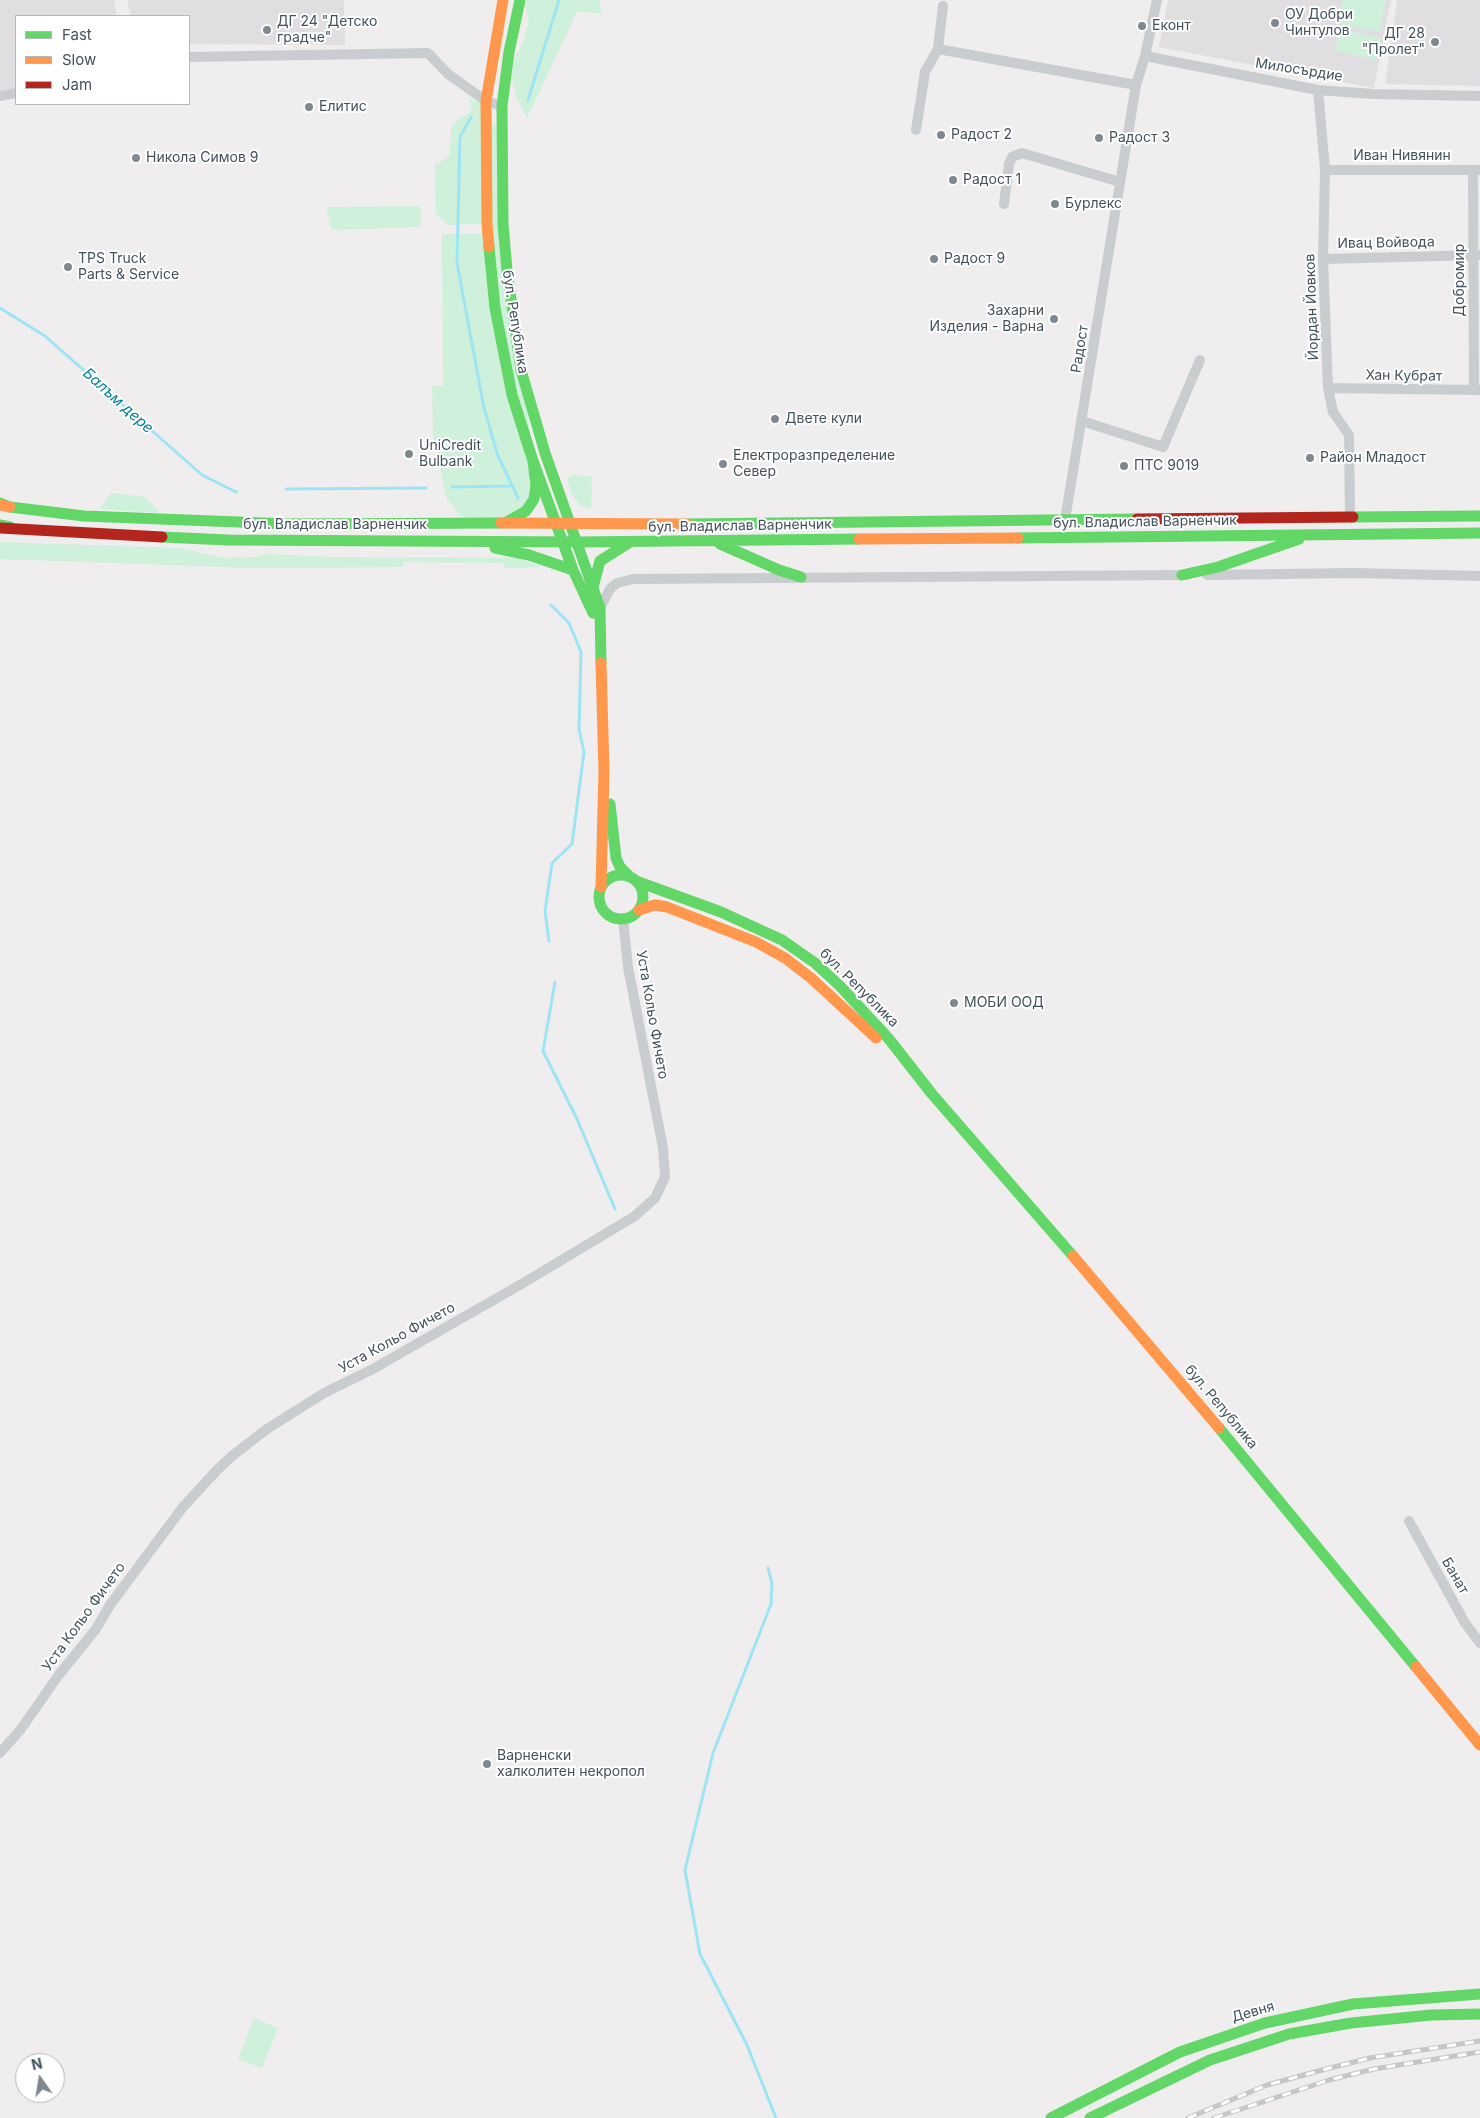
<!DOCTYPE html>
<meta charset="utf-8">
<style>
body{margin:0}
#map{position:relative;width:1480px;height:2118px;overflow:hidden;background:#efeded;font-family:Inter,sans-serif}
canvas{display:block}
.legend{position:absolute;left:15px;top:15px;width:175px;height:90px;box-sizing:border-box;background:#fff;border:1px solid #b4b9be;margin:0;padding:6px 9px;list-style:none;font-size:15px;color:#43515c}
.legend li{display:flex;align-items:center;gap:10px;height:25px}
.legend b{width:25px;border:1px solid #b4b9be}
.north{position:absolute;left:15px;top:2053px;width:50px;height:50px;box-sizing:border-box;background:#fff;border:1px solid #b4b9be;border-radius:50%;rotate:347deg;font-size:14px;font-weight:700;line-height:20px;text-align:center;color:#43515c}
.north::after{content:'';display:block;margin:auto;width:18px;height:22px;background:#7f888f;clip-path:polygon(50% 0,100% 100%,50% 72%,0 100%)}
</style>
<div id="map">
<canvas width="1480" height="2118"></canvas>
<ul class="legend">
<li><b style="height:6px;background:#63d668"></b>Fast</li>
<li><b style="height:6px;background:#ff974d"></b>Slow</li>
<li><b style="height:6px;background:#b3261e"></b>Jam</li>
</ul>
<div class="north">N</div>
</div>
<script>
const g = document.querySelector('canvas').getContext('2d');
g.lineJoin = 'round';
function fill(path, color) { g.fillStyle = color; g.fill(path, 'evenodd'); }
const shape = rows => new Path2D(rows.map(r => 'M' + r).join(''));
function stroke(path, color, width, dash) { g.strokeStyle = color; g.lineWidth = width; g.lineCap = dash ? 'butt' : 'round'; g.setLineDash(dash || []); g.stroke(path); }
function drawText(font, color, halo, rows, align = 'center') {
  g.font = font + ' Inter,sans-serif'; g.lineWidth = 4; g.setLineDash([]); g.textBaseline = 'middle'; g.strokeStyle = halo; g.fillStyle = color; for (const [text, x, y, turn = 0] of rows) {
    g.save(); g.translate(x, y); g.rotate((+turn || 0) * Math.PI / 180); g.textAlign = isNaN(turn) ? turn : align; if (halo) g.strokeText(text, 0, 0); g.fillText(text, 0, 0); g.restore();
  }
}
fill(shape([
 [0,0,114,0,117,16,16,16,16,88,0,91],
 [127,0,344,0,345,45,189,44,189,16,131,16],
 [1168,0,1391,0,1374,88,1159,47],
 [1397,0,1480,0,1480,86,1385,84]
]), '#e0dee0');
fill(shape([
 [527,0,599,0,602,13,577,12,527,118,517,99,512,79,514,59,523,43,529,20,525,6],
 [1342,0,1386,0,1380,32,1337,24],
 [1340,29,1381,38,1376,60,1335,51],
 [468,99,486,104,487,125,502,124,503,224,534,464,526,511,485,523,459,515,446,497,433,434,432,386,443,386,442,238,443,234,487,234,486,224,448,225,436,214,435,165,444,160,450,154,451,128,460,118,472,111],
 [419,206,421,212,420,227,332,230,326,207],
 [573,475,592,476,591,509,580,505,572,495,567,479],
 [111,493,139,496,146,498,157,509,158,513,99,509],
 [0,542,179,548,225,558,255,557,267,554,333,557,516,558,543,567,505,568,503,563,403,562,403,567,252,568,0,559],
 [254,2018,278,2028,262,2068,238,2059]
]), '#cff0da');
stroke(shape([
 [528,100,559,0],
 [471,117,460,137,457,263,484,408,498,456,518,498],
 [0,308,45,336,202,475,236,492],
 [452,487,511,486],
 [286,489,426,488],
 [549,941,545,911,552,863,572,844,584,752,579,729,581,652,569,623,551,605],
 [555,982,543,1051,577,1119,615,1209],
 [768,1568,772,1583,771,1604,713,1753,685,1870,700,1954,747,2045,776,2118]
]), '#9ee5f3', 3);
stroke(shape([
 [938,49,1136,85],
 [1145,56,1318,90,1373,94,1480,96],
 [189,57,428,53,448,74,486,101,502,106],
 [1318,90,1325,170,1323,259,1328,388,1333,412,1349,435,1350,517],
 [0,96,16,93],
 [916,130,925,72,938,49,943,6],
 [1325,170,1479,170],
 [1473,170,1474,390],
 [1004,204,1009,164,1012,157,1022,153,1120,182],
 [1323,259,1480,255],
 [1328,388,1479,390],
 [1082,421,1163,447,1200,360],
 [1065,520,1136,85,1145,56,1157,0],
 [1207,575,1355,573,1480,576],
 [600,608,610,589,617,583,633,579,1187,575],
 [1409,1521,1465,1623,1480,1643],
 [0,1753,21,1729,58,1676,96,1629,110,1605,183,1507,217,1470,232,1456,267,1429,324,1393,371,1370,525,1282,635,1216,655,1198,665,1177,663,1148,628,967,623,919]
]), '#c9cdcf', 10);
stroke(shape([
 [520,0,509,52,502,106,503,224,507,270,521,370,545,453,600,608,601,663],
 [489,247,495,308,512,395,533,461,573,570,593,613],
 [0,503,10,507,84,516,289,524,501,523],
 [1353,517,1480,516],
 [505,523,526,511,534,499,536,485,533,461],
 [688,524,1137,519],
 [0,525,10,527],
 [162,537,228,540,578,542,859,539],
 [1018,538,1480,533],
 [720,544,779,570,801,577],
 [495,548,529,555,573,570],
 [1182,575,1218,567,1299,539],
 [593,587,600,561,630,542],
 [610,804,616,858,620,867,630,877],
 '599 897a22 22 0 1 1 44 0a22 22 0 1 1-44 0Z',
 [636,881,721,912,782,940,815,963,840,986,889,1039,932,1094,1073,1256],
 [1219,1428,1416,1667],
 [1051,2118,1180,2052,1265,2023,1353,2004,1480,1994],
 [1090,2118,1210,2060,1289,2034,1351,2023,1431,2015,1480,2014]
]), '#63d668', 11);
stroke(shape([
 [489,247,487,224,486,101,503,0],
 [0,505,10,507],
 [501,523,688,524],
 [859,539,1018,538],
 [601,887,604,771,601,663],
 [639,910,655,905,667,907,756,942,785,958,811,978,876,1038],
 [1073,1256,1219,1428],
 [1416,1667,1480,1745]
]), '#ff974d', 11);
stroke(shape([
 [1137,519,1353,517],
 [0,528,162,537]
]), '#b3261e', 11);
const rail = shape([
 [1188,2118,1267,2085,1326,2069,1370,2058,1480,2041],
 [1214,2118,1329,2080,1374,2069,1480,2052]
]);
stroke(rail, '#c4c6c8', 5);
stroke(rail, '#fff', 3, [9]);
for (const [x, y, r, color] of [
 [1275,23,5,"#7f888f"],
 [1142,26,5,"#7f888f"],
 [267,30,5,"#7f888f"],
 [1435,42,5,"#7f888f"],
 [309,107,5,"#7f888f"],
 [941,135,5,"#7f888f"],
 [1099,138,5,"#7f888f"],
 [136,158,5,"#7f888f"],
 [953,180,5,"#7f888f"],
 [1055,204,5,"#7f888f"],
 [934,259,5,"#7f888f"],
 [68,267,5,"#7f888f"],
 [1054,319,5,"#7f888f"],
 [775,419,5,"#7f888f"],
 [409,454,5,"#7f888f"],
 [1310,458,5,"#7f888f"],
 [723,464,5,"#7f888f"],
 [1124,466,5,"#7f888f"],
 [954,1003,5,"#7f888f"],
 [487,1764,5,"#7f888f"]
]) { const dot = new Path2D(); dot.arc(x, y, r, 0, 2 * Math.PI); g.fillStyle = color; g.fill(dot); stroke(dot, '#fff', 2); }
drawText('14px', '#43515c', '#fff', [
 ["ОУ Добри",1285,15],
 ["Чинтулов",1285,31],
 ["ДГ 24 \"Детско",277,22],
 ["градче\"",277,38],
 ["Еконт",1152,26],
 ["ДГ 28",1425,34,"right"],
 ["\"Пролет\"",1425,50,"right"],
 ["Елитис",319,107],
 ["Радост 2",951,135],
 ["Радост 3",1109,138],
 ["Никола Симов 9",146,158],
 ["Радост 1",963,180],
 ["Бурлекс",1065,204],
 ["TPS Truck",78,259],
 ["Parts & Service",78,275],
 ["Радост 9",944,259],
 ["Захарни",1044,311,"right"],
 ["Изделия - Варна",1044,327,"right"],
 ["Двете кули",785,419],
 ["UniCredit",419,446],
 ["Bulbank",419,462],
 ["Електроразпределение",733,456],
 ["Север",733,472],
 ["Район Младост",1320,458],
 ["ПТС 9019",1134,466],
 ["МОБИ ООД",964,1003],
 ["Варненски",497,1756],
 ["халколитен некропол",497,1772]
], 'left');
drawText('14px', '#43515c', '#fff', [
 ["Милосърдие",1299,70,9],
 ["Иван Нивянин",1402,156],
 ["Ивац Войвода",1386,243,-1],
 ["Добромир",1460,280,-90],
 ["Йордан Йовков",1312,307,-92],
 ["бул. Република",515,322,81],
 ["Радост",1080,349,-81],
 ["Хан Кубрат",1404,376,1],
 ["бул. Владислав Варненчик",1145,522,-1],
 ["бул. Владислав Варненчик",335,525],
 ["бул. Владислав Варненчик",740,526,-1],
 ["бул. Република",859,988,45],
 ["Уста Кольо Фичето",652,1015,80],
 ["Уста Кольо Фичето",397,1338,-29],
 ["бул. Република",1221,1407,50],
 ["Банат",1455,1576,60],
 ["Уста Кольо Фичето",84,1617,-54],
 ["Девня",1253,2012,-16]
]);
drawText('italic 15px', '#03819a', '#fff', [
 ["Балъм дере",118,401,42]
]);
</script>
